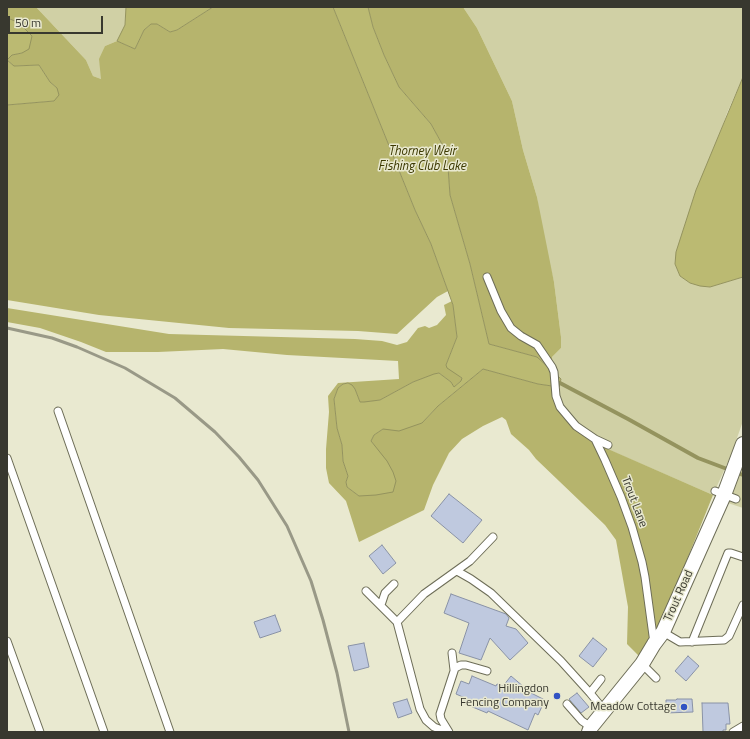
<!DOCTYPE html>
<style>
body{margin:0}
#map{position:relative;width:750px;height:739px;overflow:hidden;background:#e9e9d0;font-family:"Titillium Web",sans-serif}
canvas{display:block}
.frame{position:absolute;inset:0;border:8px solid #38382f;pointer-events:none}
.scale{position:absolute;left:8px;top:16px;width:95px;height:18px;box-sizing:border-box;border:2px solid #38382f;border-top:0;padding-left:5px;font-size:12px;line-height:14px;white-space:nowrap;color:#38382f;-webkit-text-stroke:3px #e9e9d0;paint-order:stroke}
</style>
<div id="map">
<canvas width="750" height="739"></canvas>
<div class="frame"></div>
<div class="scale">50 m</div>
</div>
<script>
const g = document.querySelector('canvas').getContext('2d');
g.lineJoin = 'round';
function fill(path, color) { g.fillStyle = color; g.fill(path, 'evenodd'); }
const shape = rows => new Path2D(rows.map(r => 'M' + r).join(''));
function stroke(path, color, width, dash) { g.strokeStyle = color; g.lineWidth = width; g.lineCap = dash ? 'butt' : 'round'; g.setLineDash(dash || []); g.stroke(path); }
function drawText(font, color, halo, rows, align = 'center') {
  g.font = font + ' "Titillium Web",sans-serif'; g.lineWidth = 3; g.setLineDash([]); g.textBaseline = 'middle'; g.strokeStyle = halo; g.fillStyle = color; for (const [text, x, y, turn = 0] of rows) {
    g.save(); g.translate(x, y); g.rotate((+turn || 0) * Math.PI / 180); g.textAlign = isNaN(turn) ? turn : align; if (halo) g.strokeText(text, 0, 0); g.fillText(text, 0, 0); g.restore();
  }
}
fill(shape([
 [36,7,126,7,125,25,122,34,117,41,105,46,101,79,93,76,86,60],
 [463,7,743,7,743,77,727,113,675,264,680,276,690,283,710,287,743,277,743,421,731,455,713,495,607,449,609,443,578,425,562,407,556,387,559,387,561,379,554,372,552,357,561,348,561,337,554,282,542,233,537,197,523,150,512,101,477,28],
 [743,455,743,508,725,502]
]), '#d0d0a5');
fill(shape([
 [7,7,36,7,86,60,93,76,101,79,99,59,105,46,117,41,135,49,144,30,151,24,157,24,170,32,177,30,213,7,333,7,415,210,431,244,448,291,437,297,397,334,358,331,229,328,99,315,7,300,7,105,54,101,57,88,50,82,39,65,14,66,7,60,11,55,22,53,11,19,7,18],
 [368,7,463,7,477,28,512,101,523,150,537,197,554,282,561,337,561,348,552,357,554,372,537,357,489,344,470,264,450,195,447,153,431,124,399,87,384,55,373,27],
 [452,301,453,305,457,337,446,365,462,378,461,381,454,387,451,382,439,373,413,382,380,400,364,403,360,402,355,389,348,383,343,384,338,388,334,399,337,428,342,445,343,461,348,476,346,482,347,487,359,496,378,451,371,441,374,435,383,429,391,429,422,423,438,406,483,369,538,384,553,386,566,415,608,447,608,449,713,495,669,604,642,659,627,644,628,607,616,540,605,525,536,459,529,450,511,434,506,420,502,417,483,426,462,439,449,453,433,485,424,510,359,542,346,501,329,483,326,468,326,449,329,412,328,396,338,383,399,379,398,361,287,355,223,349,158,352,106,352,81,342,40,328,7,322,7,308,169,334,355,339,382,341,397,345,407,342,418,328,425,326,429,328,437,325,446,315,444,305]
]), '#b6b46d');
const water = shape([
 [126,7,213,7,177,30,170,32,157,24,151,24,144,30,135,49,117,41,125,25,126,7],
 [333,7,368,7,373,27,384,55,399,87,431,124,447,153,450,195,470,264,489,344,537,357,561,379,559,387,538,384,483,369,438,406,422,423,399,431,383,429,374,435,371,441,387,461,393,472,396,481,393,492,376,495,359,496,347,487,346,482,348,476,343,461,342,445,337,428,334,399,338,388,343,384,348,383,352,385,355,389,360,402,364,402,380,400,413,382,434,374,439,373,451,382,454,387,461,381,462,378,447,368,446,365,457,337,453,305,431,244,415,210,333,7],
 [7,18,18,22,32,36,29,49,22,53,12,55,7,60,14,66,39,65,50,82,57,88,59,95,54,101,7,105,7,18],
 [743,77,743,277,710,287,700,286,690,283,680,276,675,264,676,252,696,190,743,77]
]);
fill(water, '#bbba72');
stroke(water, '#94935e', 1);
stroke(shape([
 [560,383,628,419,698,458,743,475]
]), '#94935e', 4);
const building = shape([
 [449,494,482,520,463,543,431,516,449,494],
 [382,545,396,563,383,574,369,556,382,545],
 [451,594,506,614,509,618,506,626,516,629,528,643,510,660,490,638,481,660,459,653,469,623,444,613,451,594],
 [275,615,281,631,260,638,254,622,275,615],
 [593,638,607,649,593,667,579,656,593,638],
 [364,643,369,667,354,671,348,646,364,643],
 [688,656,699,666,686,681,675,671,688,656],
 [472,676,496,686,497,684,503,686,511,676,524,687,523,689,545,700,538,715,535,713,528,730,488,711,487,713,463,703,465,698,456,694,461,681,469,684,472,676],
 [577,693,589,707,581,713,569,699,577,693],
 [407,699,412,713,398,718,393,703,407,699],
 [677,699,692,699,693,712,666,713,666,700,676,700,677,699],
 [702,703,728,703,730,724,726,724,726,730,723,730,723,732,703,732,702,703]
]);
fill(building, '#bfc9df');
stroke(building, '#8992a6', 1);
const lane = shape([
 [487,277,501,311,511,328,521,336,537,345,552,367,554,372,556,396,560,407,576,426,595,439,605,460,621,497,632,527,642,562,645,577,654,643],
 [58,411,170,732],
 [595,439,608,445],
 [7,458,104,732],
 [715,491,736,499],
 [457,571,471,579,491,593,561,661,590,693],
 [366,591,397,622],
 [381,605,385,593,394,584],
 [663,632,680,642,724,640,729,636,743,605],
 [7,641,40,732],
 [692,642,728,553,731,553,743,557],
 [452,653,454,670],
 [642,664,656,678],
 [601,679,590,693,604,710],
 [567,704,582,721,591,727],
 [447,732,434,727,426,720,420,709,397,622,424,594,470,561,493,537],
 [449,732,441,719,440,714,455,668,461,665,466,665,487,671],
 [733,732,743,726]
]);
const street = shape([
 [589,732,591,727,642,664,654,644,663,632,724,495,743,444]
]);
stroke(lane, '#6d6d57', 9);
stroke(street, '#6d6d57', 16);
stroke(lane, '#fff', 7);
stroke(street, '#fff', 14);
stroke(shape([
 [7,328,52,338,77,347,125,368,175,398,215,432,239,457,258,480,287,526,311,581,323,620,337,673,349,732]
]), '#999987', 3);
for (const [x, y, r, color] of [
 [557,696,4,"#3152c3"],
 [684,707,4,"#3152c3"]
]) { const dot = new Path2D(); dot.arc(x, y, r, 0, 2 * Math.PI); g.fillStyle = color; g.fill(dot); stroke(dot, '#e9e9d0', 1.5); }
drawText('12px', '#38382f', '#e9e9d0', [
 ["Trout Lane",634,502,69],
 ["Trout Road",679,596,-66]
]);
drawText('12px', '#38382f', '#e9e9d0', [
 ["Hillingdon",549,689],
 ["Fencing Company",549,703],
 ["Meadow Cottage",676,707]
], 'right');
drawText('italic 13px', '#3c3900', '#e9e9d0', [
 ["Thorney Weir",422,152],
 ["Fishing Club Lake",422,167]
]);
</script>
